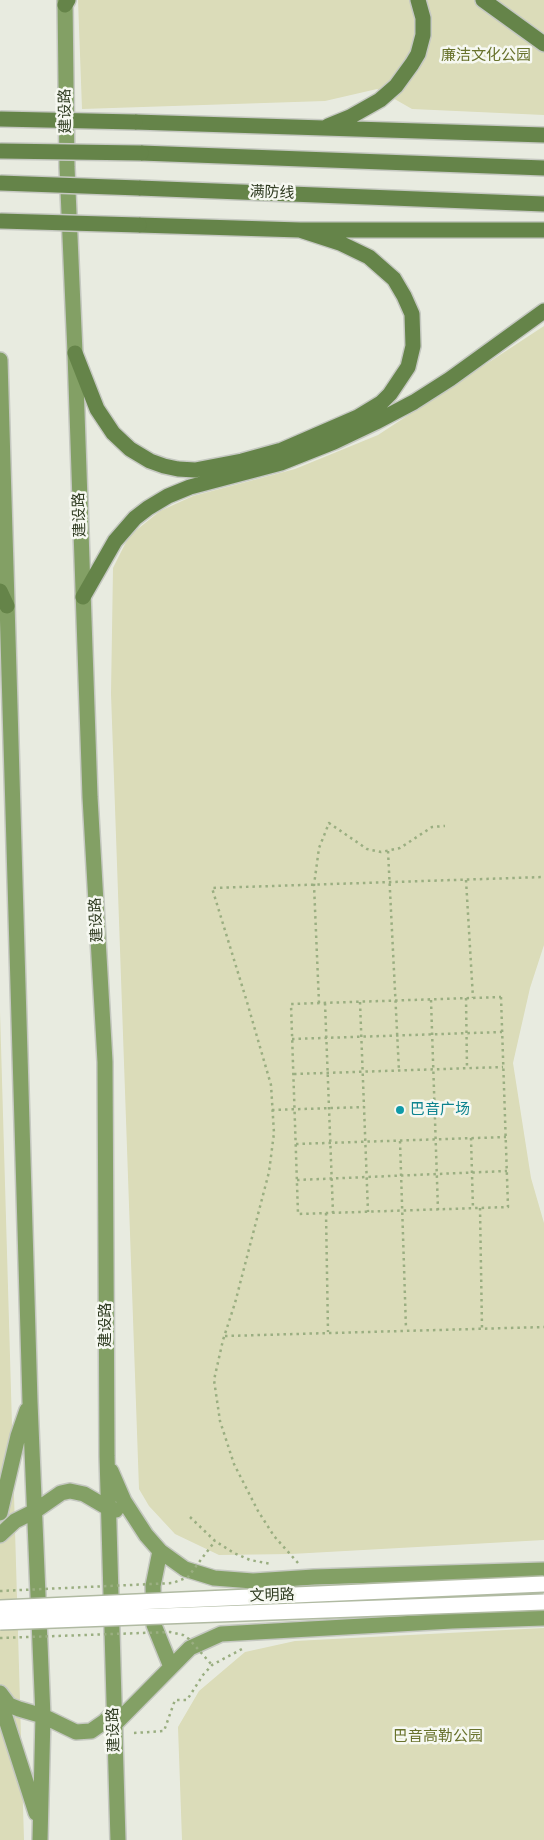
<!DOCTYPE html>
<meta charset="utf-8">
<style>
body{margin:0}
canvas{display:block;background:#e8ebe0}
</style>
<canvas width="544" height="1840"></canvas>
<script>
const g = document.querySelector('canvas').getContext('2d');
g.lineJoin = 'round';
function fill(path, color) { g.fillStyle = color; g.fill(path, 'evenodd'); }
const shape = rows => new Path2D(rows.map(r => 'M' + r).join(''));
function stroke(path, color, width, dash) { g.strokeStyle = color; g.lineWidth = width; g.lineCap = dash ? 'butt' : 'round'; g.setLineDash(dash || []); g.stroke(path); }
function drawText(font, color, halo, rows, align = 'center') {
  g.font = font + ' Signika,"Noto Sans SC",sans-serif'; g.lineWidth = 5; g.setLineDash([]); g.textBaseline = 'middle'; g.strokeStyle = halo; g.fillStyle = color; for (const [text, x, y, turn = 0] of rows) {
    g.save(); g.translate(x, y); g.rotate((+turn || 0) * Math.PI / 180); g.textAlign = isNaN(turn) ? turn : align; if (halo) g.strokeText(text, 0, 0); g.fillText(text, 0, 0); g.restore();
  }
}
fill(shape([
 [78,0,544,0,544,115,412,109,377,89,325,101,82,109],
 [544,326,544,945,530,988,513,1063,531,1178,544,1223,544,1540,291,1554,219,1555,175,1534,149,1506,139,1489,111,694,113,568,129,536,160,511,193,496,295,469,378,435],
 [0,1011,24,1840,0,1840],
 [544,1628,544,1840,182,1840,178,1727,199,1691,245,1652,295,1641]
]), '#dbdcb9');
const primary = shape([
 [65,0,67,167,75,353,90,797,105,1062,107,1456,118,1840],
 [0,360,30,1402,43,1716,40,1840],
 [111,1471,124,1501,146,1535,160,1551,185,1569,214,1578,253,1581,314,1577,544,1570],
 [0,1513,18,1436,27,1410],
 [0,1535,15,1521,35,1511,61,1493,70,1491,84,1494,108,1508,116,1510],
 [160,1551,153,1586,154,1625,171,1667],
 [0,1693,9,1705,19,1709,43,1716,76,1732,91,1731,104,1722,114,1712],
 [0,1701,36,1813],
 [114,1725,190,1648,221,1634,452,1621,544,1618]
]);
const trunk = shape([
 [483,0,544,44],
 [65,5,68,0],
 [135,122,544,135],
 [328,126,350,117,380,100,396,86,412,64,418,54,423,35,423,18,418,0],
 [141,153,544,168],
 [139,188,544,204],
 [139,225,300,230,544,230],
 [75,353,97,409,113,433,130,449,150,461,164,466,178,469,195,470,242,461,282,450,358,417,381,403,390,394,408,367,413,346,412,314,404,296,394,279,369,257,340,243,300,230],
 [0,591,7,606],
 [83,597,115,541,135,518,148,508,168,496,190,487,281,463,334,442,376,422,414,402,450,379,544,311]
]);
stroke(primary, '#c5c8c1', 18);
stroke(trunk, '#c5c8c1', 18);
stroke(shape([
 [388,851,399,1071],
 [466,880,473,998],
 [501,997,508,1207,298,1214,291,1004,501,997],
 [466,998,467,1068],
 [431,1000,438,1210],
 [360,1002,368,1212],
 [319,1003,314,885,319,848,329,823,367,849,381,852,400,848,432,827,445,826],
 [325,1003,333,1213],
 [292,1039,502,1032],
 [294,1074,503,1067],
 [272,1110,364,1107],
 [471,1138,473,1209],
 [400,1141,406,1329],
 [296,1144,506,1137],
 [297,1180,507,1171],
 [480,1208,482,1328],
 [326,1213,328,1332],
 [225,1336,544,1327],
 [190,1517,215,1541,234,1553,250,1560,271,1564],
 [298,1563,274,1536,258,1511,234,1464,220,1421,214,1380,223,1340,235,1303,269,1172,274,1133,271,1085,247,1002,212,888,544,877],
 [134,1733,164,1731,175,1700,187,1700,203,1675,212,1665,242,1649]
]), '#9aae81', 2.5, [2.5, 4]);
stroke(primary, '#83a065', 15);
stroke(trunk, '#658449', 15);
const secondaryBridge = shape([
 [0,1608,544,1584],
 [0,1622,544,1602]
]);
const trunkBridge = shape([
 [0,119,135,122],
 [0,151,141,153],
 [0,183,139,188],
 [0,221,139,225]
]);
stroke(secondaryBridge, '#b0baa2', 18, []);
stroke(trunkBridge, '#c5c8c1', 18, []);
stroke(shape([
 [0,1591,173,1583,188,1577,215,1541],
 [0,1638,170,1632,183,1635,189,1639,212,1665]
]), '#9aae81', 2.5, [2.5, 4]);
stroke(secondaryBridge, '#fff', 15);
stroke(trunkBridge, '#658449', 15);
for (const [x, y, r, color] of [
 [400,1110,5,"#0f9aa8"]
]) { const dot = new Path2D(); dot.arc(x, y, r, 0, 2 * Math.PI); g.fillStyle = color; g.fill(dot); stroke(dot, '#f6f8f1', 2); }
drawText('15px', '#68722c', '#f6f8f1', [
 ["廉洁文化公园",486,56],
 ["巴音高勒公园",438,1737]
]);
drawText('15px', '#2f3b21', '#f6f8f1', [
 ["建设路",66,111,-91],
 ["满防线",272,193,2],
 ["建设路",80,515,-92],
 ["建设路",97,920,-93],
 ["建设路",106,1325,-90],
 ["文明路",272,1596,-2],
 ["建设路",114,1730,-92]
]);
drawText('15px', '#0d838f', '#f6f8f1', [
 ["巴音广场",410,1110]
], 'left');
</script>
